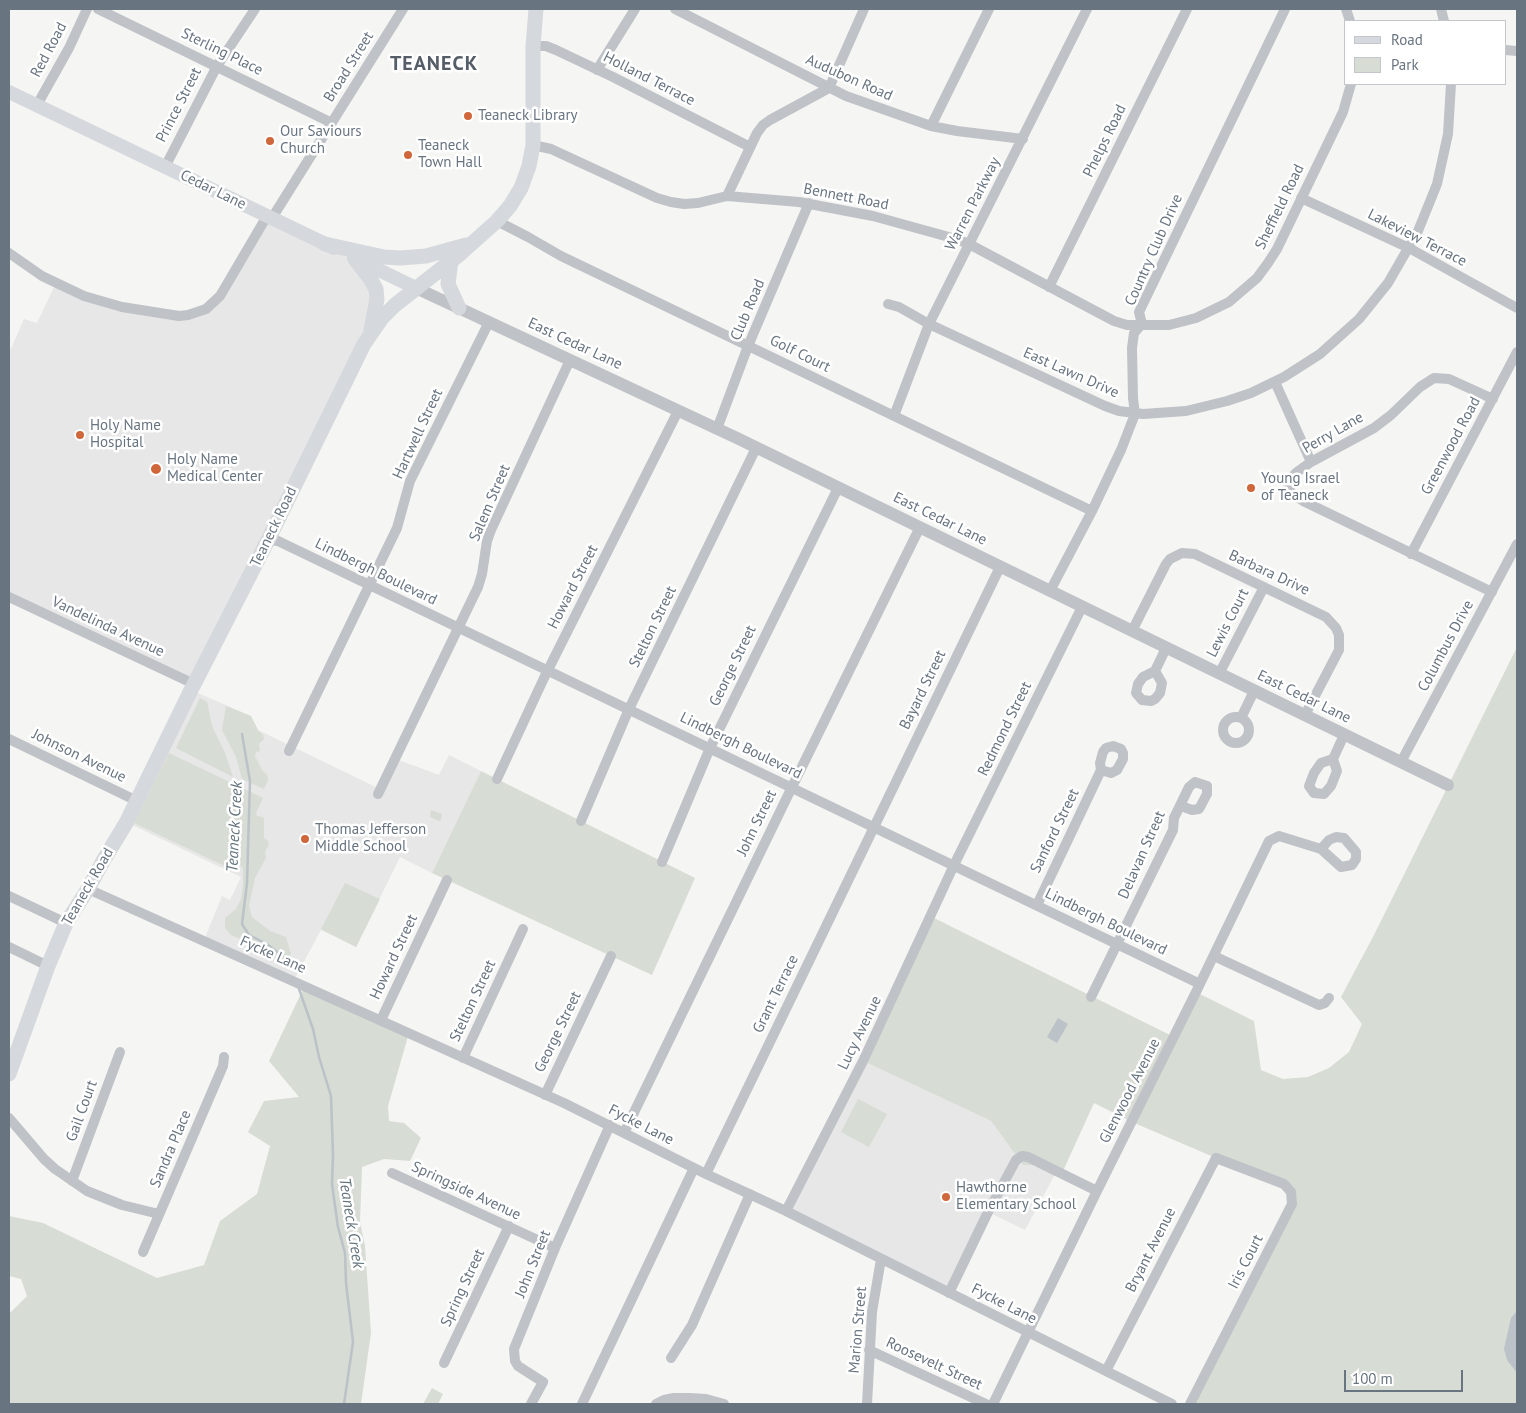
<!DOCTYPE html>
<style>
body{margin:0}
#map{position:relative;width:1526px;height:1413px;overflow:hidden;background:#f5f6f3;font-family:"PT Sans",sans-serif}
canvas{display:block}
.frame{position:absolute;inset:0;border:10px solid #687480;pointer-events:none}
.legend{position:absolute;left:1344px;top:20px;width:162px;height:65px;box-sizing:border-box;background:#fff;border:1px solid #c3c7cc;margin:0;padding:6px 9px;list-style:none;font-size:15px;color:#687480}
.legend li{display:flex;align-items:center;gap:10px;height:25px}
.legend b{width:25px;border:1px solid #c3c7cc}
.scale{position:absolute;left:1344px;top:1370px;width:119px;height:22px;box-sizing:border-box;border:2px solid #687480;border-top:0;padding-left:6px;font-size:15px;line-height:18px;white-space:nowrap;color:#687480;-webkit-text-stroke:4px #fff;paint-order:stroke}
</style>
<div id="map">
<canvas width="1526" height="1413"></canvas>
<div class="frame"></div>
<ul class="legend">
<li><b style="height:6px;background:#d5d8dc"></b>Road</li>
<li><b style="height:14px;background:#d7dcd4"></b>Park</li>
</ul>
<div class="scale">100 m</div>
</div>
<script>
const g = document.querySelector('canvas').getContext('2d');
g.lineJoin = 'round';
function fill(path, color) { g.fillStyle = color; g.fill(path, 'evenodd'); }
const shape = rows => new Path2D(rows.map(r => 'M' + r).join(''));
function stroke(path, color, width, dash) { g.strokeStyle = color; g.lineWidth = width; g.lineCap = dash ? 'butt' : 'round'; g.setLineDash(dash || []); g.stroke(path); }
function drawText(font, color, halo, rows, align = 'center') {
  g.font = font + ' "PT Sans",sans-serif'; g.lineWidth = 5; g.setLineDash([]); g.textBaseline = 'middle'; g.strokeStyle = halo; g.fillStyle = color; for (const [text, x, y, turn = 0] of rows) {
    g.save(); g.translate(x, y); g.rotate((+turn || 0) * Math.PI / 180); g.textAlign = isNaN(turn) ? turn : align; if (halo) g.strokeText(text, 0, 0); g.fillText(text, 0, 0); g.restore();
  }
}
fill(shape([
 [267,216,355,259,371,280,371,332,194,684,9,597,9,353,24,319,37,323,56,283,84,296,179,316,206,309],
 [191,690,251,716,258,730,380,789,396,759,439,775,449,755,481,771,432,873,400,857,356,947,321,930,294,980,204,940,222,896,230,900,241,877,126,822],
 [863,1061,991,1121,1023,1165,1033,1165,1054,1176,1025,1230,988,1212,949,1293,786,1211]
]), '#e6e7e6');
fill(shape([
 [1517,647,1517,1404,1195,1404,1292,1204,1291,1192,1216,1158,1132,1122,1094,1103,1063,1171,1054,1176,1033,1165,1023,1165,991,1121,863,1061,932,917,1174,1037,1196,992,1254,1021,1261,1070,1283,1079,1308,1077,1329,1068,1349,1052,1362,1024,1341,997,1375,933],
 [200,698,207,702,212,726,225,753,233,777,176,748],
 [226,706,251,716,258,730,263,735,264,739,259,744,260,751,256,752,255,756,262,770,268,776,268,780,264,789,242,779,236,757,222,730],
 [169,753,263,798,256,813,257,816,263,817,264,819,264,838,268,841,269,845,265,851,266,858,255,878,249,906,252,917,270,931,286,937,291,954,286,963,283,965,271,954,258,950,246,941,231,935,225,928,225,918,236,909,241,899,243,886,243,868,234,859,233,867,231,869,134,823],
 [481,771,695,878,652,975,432,873],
 [431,810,442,814,441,820,439,821,430,817],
 [345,883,380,899,356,947,321,929],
 [305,985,409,1033,388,1106,389,1121,404,1123,421,1138,410,1161,384,1159,362,1167,360,1222,365,1246,371,1333,361,1404,9,1404,9,1311,11,1312,27,1296,21,1279,9,1276,9,1216,43,1223,157,1278,204,1265,220,1221,257,1194,270,1146,248,1132,264,1101,299,1097,269,1061],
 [858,1099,887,1114,869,1147,841,1132],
 [432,1388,443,1394,438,1404,423,1404]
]), '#d7dcd4');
fill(shape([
 [1058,1018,1068,1024,1057,1043,1047,1037],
 [1517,1311,1517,1373,1507,1360,1504,1349,1511,1318]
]), '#bbc2c8');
stroke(shape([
 [242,734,250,781,247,883,242,924,249,935,267,944,287,960],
 [299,989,313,1029,319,1057,331,1096,333,1155,332,1184,338,1227,345,1253,346,1283,353,1342,344,1404]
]), '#bbc2c8', 2.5);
stroke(shape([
 [98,9,332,123],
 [675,9,846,96,931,126,957,131,1023,139],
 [1346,9,1350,21],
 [1441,9,1444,21],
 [533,46,546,46,556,50,613,77,750,147],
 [1505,50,1517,51],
 [597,70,635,9],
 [37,105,69,48,87,9],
 [931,126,989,9],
 [533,145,551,149,657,198,671,202,684,204,698,203,727,196,799,202,873,216,956,239,969,244,1114,321,1127,325,1169,325,1196,318,1229,302,1257,278,1268,263,1277,249,1343,112,1351,84],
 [165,167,217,66,255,9],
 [727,196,757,133,763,125,770,120,829,88,864,9],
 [1301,198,1409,248,1517,308],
 [272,218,403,9],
 [497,221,528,237,561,256,1092,511],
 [9,253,42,276,84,296,122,307,179,316,188,315,206,309,220,296,267,216],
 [1049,287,1187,9],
 [888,304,899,307,929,324,1105,406,1119,411,1143,414,1186,411,1227,401,1251,393,1284,377,1320,354,1359,319,1388,283,1418,231,1437,184,1448,134,1451,84],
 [1275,382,1311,462],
 [894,416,929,324,1087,9],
 [717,429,748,346,809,203],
 [268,540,278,541,1200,984],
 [1411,554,1517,352],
 [1050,591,1092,511,1121,450,1135,414,1133,398,1132,348,1134,333,1142,324,1139,312,1285,9],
 [1492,592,1303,501,1293,494,1289,489,1288,483,1289,480,1297,472,1311,462,1374,428,1391,415,1420,387,1434,378,1449,379,1493,399],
 [9,597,194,684],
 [1132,631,1166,564,1170,559,1182,553,1195,554,1326,617,1336,628,1339,635,1339,650,1305,715],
 [1155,671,1162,683,1160,693,1155,699,1151,701,1142,700,1136,693,1138,684,1143,677,1155,671,1166,648],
 [1219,674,1264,587],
 '1223 730a13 13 0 1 1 26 0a13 13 0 1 1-26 0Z',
 [1241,718,1254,691],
 [9,739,137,801],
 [289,751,397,528,410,481,489,322],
 [1333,759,1321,763,1314,773,1309,786,1314,793,1324,794,1331,786,1337,771,1333,759,1344,735],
 [1401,762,1517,544],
 [497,779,544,678,678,411],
 [378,794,478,587,482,574,487,541,491,530,570,360],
 [581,821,629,709,756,448],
 [662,862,710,748,838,488],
 [88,889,564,1103,706,1174,786,1211,1172,1404],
 [9,896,66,923],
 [1037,905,1101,770,1100,763,1103,752,1106,748,1113,746,1121,749,1123,753,1123,759,1117,770,1111,773,1101,770],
 [9,947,48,966],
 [1214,956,1319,1005,1325,1003,1329,998],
 [1091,997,1173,830,1174,818,1189,787,1195,782,1207,786,1207,794,1199,809,1192,810,1181,806],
 [381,1020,447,880],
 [463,1058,523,929],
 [545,1095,611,956],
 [9,1118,44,1159,55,1169,87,1191,122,1205,159,1214],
 [624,1133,792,787,920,527],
 [392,1173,555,1248],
 [706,1174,1000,567],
 [72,1181,120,1052],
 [786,1211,863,1061,954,865,1082,607],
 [143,1252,223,1066,224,1057],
 [949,1293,988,1212,1016,1160,1022,1156,1028,1157,1097,1191],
 [869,1350,986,1404],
 [671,1358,692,1325,750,1194],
 [444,1363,509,1226],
 [1106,1371,1216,1158,1284,1184,1291,1192,1292,1204,1190,1404],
 [531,1404,543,1382,518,1366,515,1361,514,1349,555,1248,610,1125],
 [582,1404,694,1168],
 [656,1404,664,1400,674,1398,690,1398,706,1399,724,1404],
 [867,1404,872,1312,881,1259],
 [993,1404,1097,1191,1196,992,1269,841,1279,836,1321,849,1341,867,1352,865,1356,859,1356,852,1344,838,1336,837,1329,840,1321,849]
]), '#bfc2c6', 10);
stroke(shape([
 [416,288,739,439,1448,785]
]), '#bfc2c6', 12);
stroke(shape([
 [9,92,334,248],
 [354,258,416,288]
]), '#d5d8dc', 14);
stroke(shape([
 [325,244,384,257,400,258,426,256,466,245],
 [355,259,371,280,376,289,377,299,371,330],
 [451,261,448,284,459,308],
 [9,1074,48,966,66,923,88,889,103,861,126,823,190,692,268,540,364,344,382,318,395,305,460,254,497,221,510,206,521,188,529,166,533,145,533,46,536,9]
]), '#d5d8dc', 15);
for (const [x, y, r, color] of [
 [468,116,5,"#cf673a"],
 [270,141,5,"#cf673a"],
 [408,155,5,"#cf673a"],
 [80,435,5,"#cf673a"],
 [156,469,6,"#cf673a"],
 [1251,488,5,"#cf673a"],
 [305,839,5,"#cf673a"],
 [946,1197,5,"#cf673a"]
]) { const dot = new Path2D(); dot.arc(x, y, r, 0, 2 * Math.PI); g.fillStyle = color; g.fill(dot); stroke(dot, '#fff', 2); }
drawText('15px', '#687480', '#fff', [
 ["Red Road",49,50,-62],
 ["Sterling Place",222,52,26],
 ["Broad Street",349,67,-58],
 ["Audubon Road",849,78,24],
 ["Holland Terrace",649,79,27],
 ["Prince Street",179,105,-63],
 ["Phelps Road",1105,141,-64],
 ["Cedar Lane",213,190,26],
 ["Bennett Road",846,197,11],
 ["Warren Parkway",973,204,-63],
 ["Sheffield Road",1280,207,-64],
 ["Lakeview Terrace",1417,238,27],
 ["Country Club Drive",1154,250,-66],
 ["Club Road",748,310,-67],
 ["East Cedar Lane",575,344,25],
 ["Golf Court",800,354,26],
 ["East Lawn Drive",1071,373,24],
 ["Perry Lane",1333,433,-30],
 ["Hartwell Street",418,434,-65],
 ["Greenwood Road",1451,446,-62],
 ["Salem Street",490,503,-67],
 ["East Cedar Lane",940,519,26],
 ["Teaneck Road",274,527,-64],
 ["Lindbergh Boulevard",376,572,26],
 ["Barbara Drive",1269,573,25],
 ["Howard Street",573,587,-63],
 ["Lewis Court",1228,623,-63],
 ["Vandelinda Avenue",108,627,25],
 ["Stelton Street",653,627,-64],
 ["Columbus Drive",1446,646,-62],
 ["George Street",733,666,-64],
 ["Bayard Street",923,690,-64],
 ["East Cedar Lane",1304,697,26],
 ["Redmond Street",1005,729,-64],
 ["Lindbergh Boulevard",741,746,26],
 ["Johnson Avenue",79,756,26],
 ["John Street",757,823,-64],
 ["Sanford Street",1055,831,-64],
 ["Delavan Street",1142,855,-66],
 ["Teaneck Road",88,887,-60],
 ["Lindbergh Boulevard",1106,922,26],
 ["Fycke Lane",273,955,24],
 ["Howard Street",394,957,-65],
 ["Grant Terrace",776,994,-64],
 ["Stelton Street",473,1001,-65],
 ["George Street",558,1032,-64],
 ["Lucy Avenue",860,1033,-64],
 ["Glenwood Avenue",1130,1091,-63],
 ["Gail Court",82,1111,-70],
 ["Fycke Lane",641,1125,27],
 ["Sandra Place",171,1149,-67],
 ["Springside Avenue",466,1191,25],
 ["Bryant Avenue",1151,1250,-63],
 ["Iris Court",1246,1262,-63],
 ["John Street",533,1264,-68],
 ["Spring Street",463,1288,-65],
 ["Fycke Lane",1004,1304,27],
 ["Marion Street",858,1330,-85],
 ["Roosevelt Street",934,1364,25]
]);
drawText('15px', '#687480', '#fff', [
 ["Teaneck Library",478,116],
 ["Our Saviours",280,132],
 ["Church",280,149],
 ["Teaneck",418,146],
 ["Town Hall",418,163],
 ["Holy Name",90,426],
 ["Hospital",90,443],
 ["Holy Name",167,460],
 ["Medical Center",167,477],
 ["Young Israel",1261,479],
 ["of Teaneck",1261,496],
 ["Thomas Jefferson",315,830],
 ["Middle School",315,847],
 ["Hawthorne",956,1188],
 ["Elementary School",956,1205]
], 'left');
drawText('italic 16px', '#64747d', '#fff', [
 ["Teaneck Creek",235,827,-87],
 ["Teaneck Creek",351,1223,81]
]);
g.letterSpacing = '1px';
drawText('bold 20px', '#555d66', '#fff', [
 ["TEANECK",434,64]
]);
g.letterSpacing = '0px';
</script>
